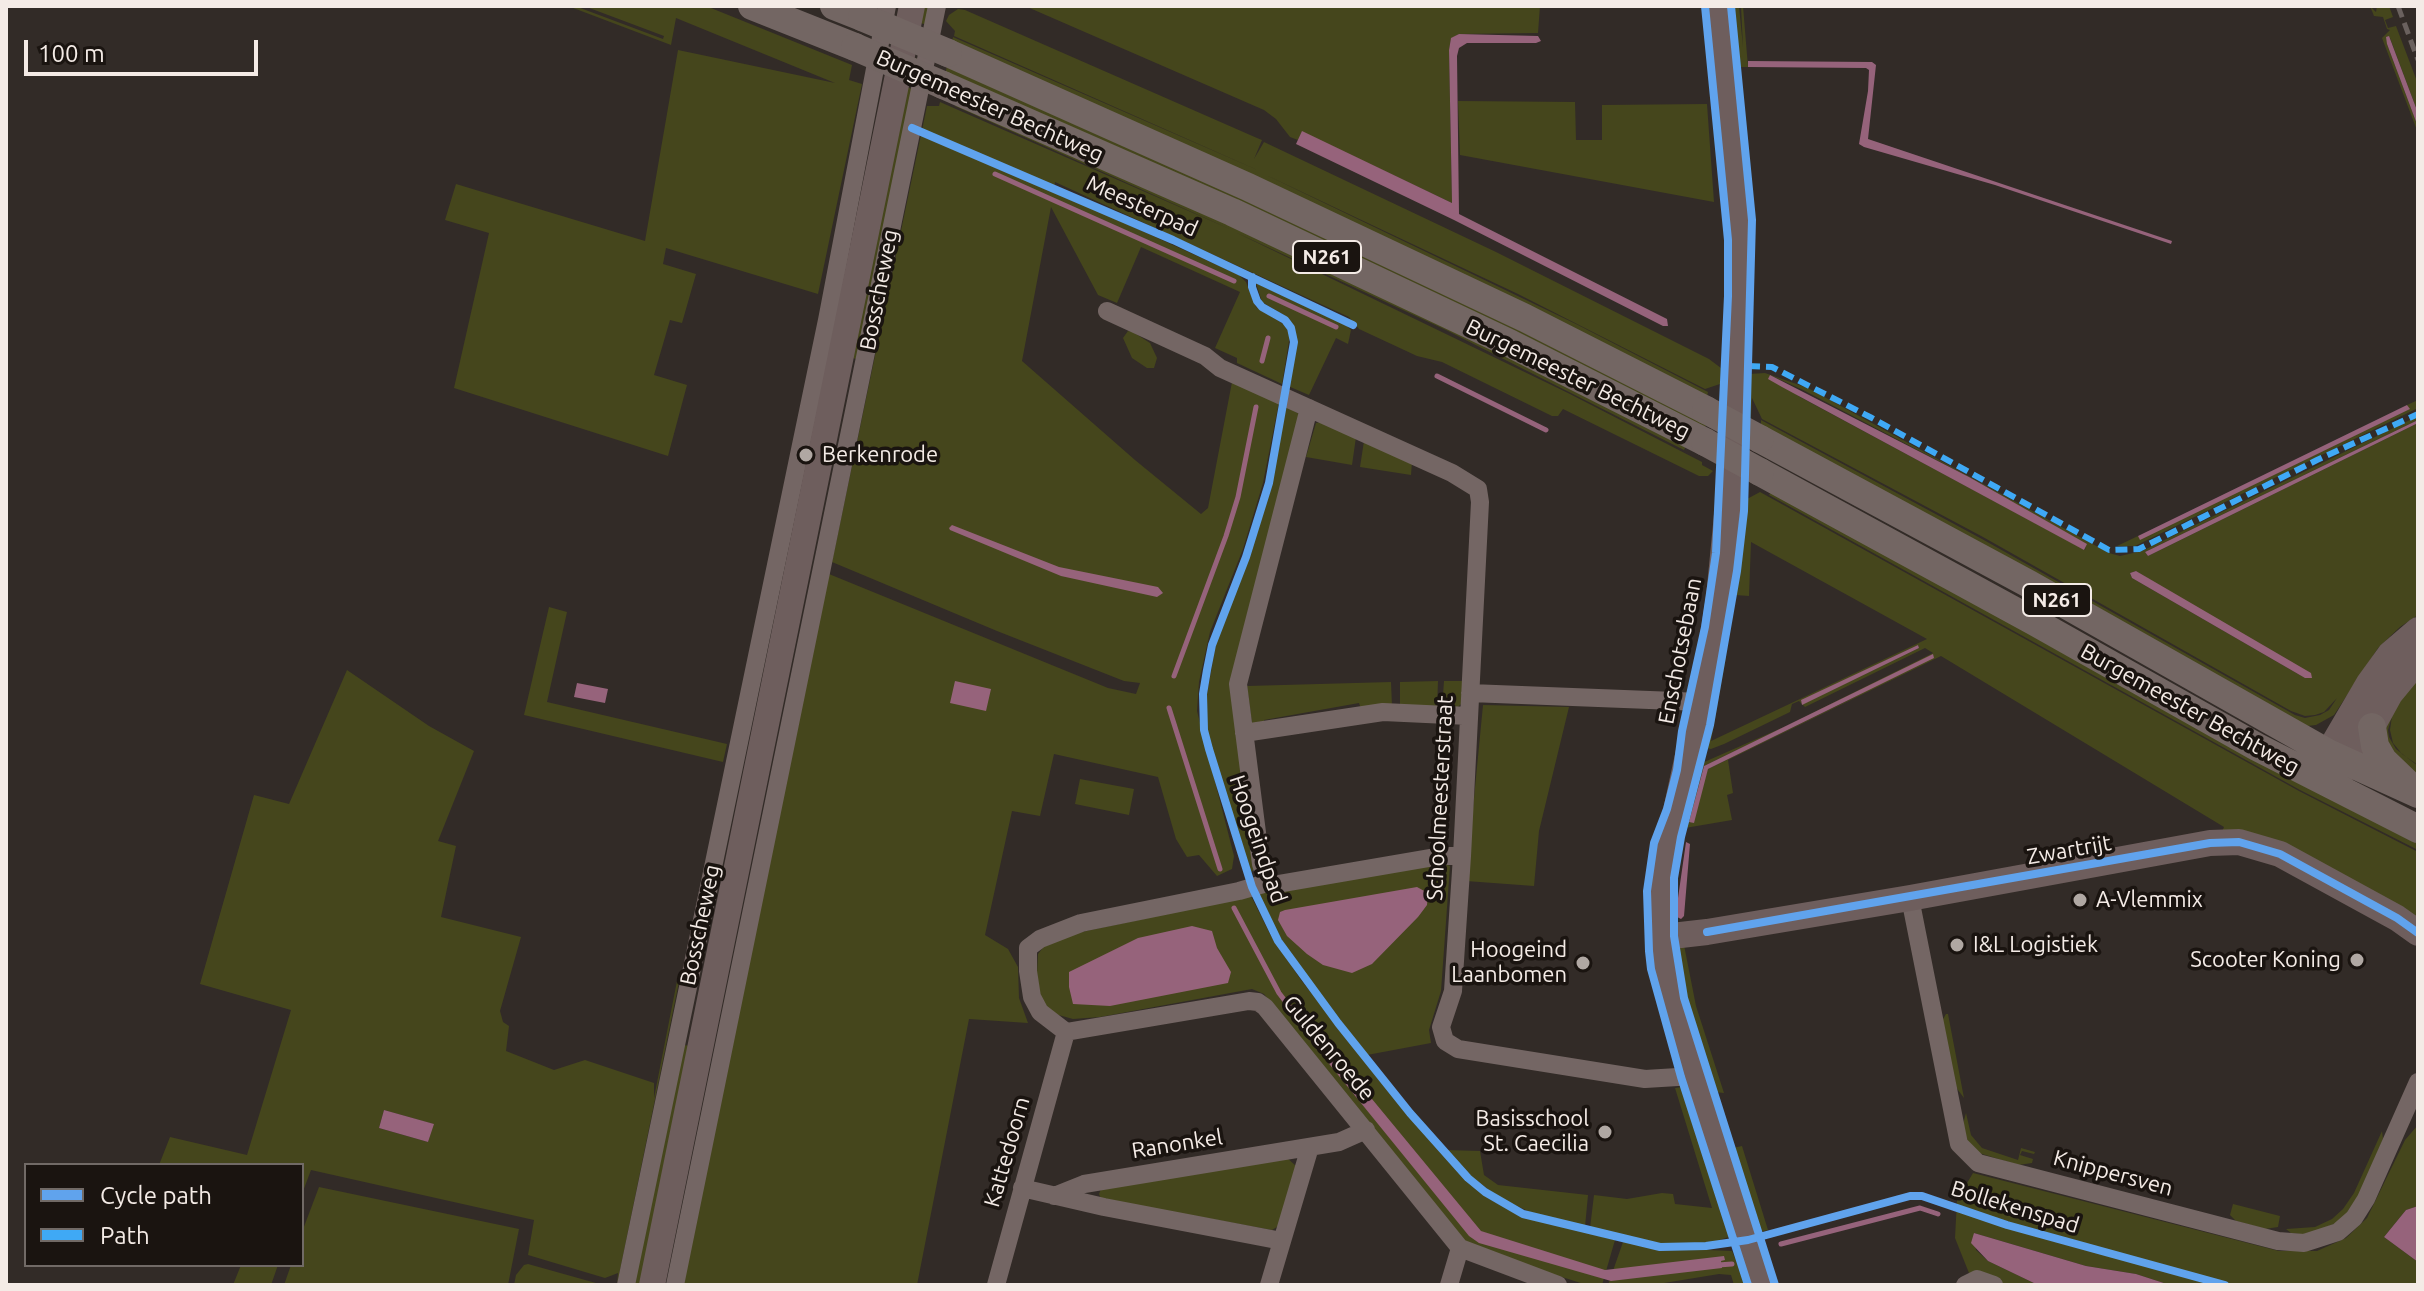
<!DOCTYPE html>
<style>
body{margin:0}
#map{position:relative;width:2424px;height:1291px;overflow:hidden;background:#322b27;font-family:Ubuntu,sans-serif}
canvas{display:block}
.frame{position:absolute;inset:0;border:8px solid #f4ebe6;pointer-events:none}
.legend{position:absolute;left:24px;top:1163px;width:280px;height:104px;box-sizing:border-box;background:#1a1410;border:2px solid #716a66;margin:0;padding:10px 14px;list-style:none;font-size:24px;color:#f4ebe6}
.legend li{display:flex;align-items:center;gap:16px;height:40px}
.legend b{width:40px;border:2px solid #716a66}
.scale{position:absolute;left:24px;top:40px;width:234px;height:36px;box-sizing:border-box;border:4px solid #f4ebe6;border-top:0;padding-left:10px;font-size:24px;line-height:28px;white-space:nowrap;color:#f4ebe6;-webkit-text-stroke:6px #1a1410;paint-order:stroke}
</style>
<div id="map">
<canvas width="2424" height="1291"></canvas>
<div class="frame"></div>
<ul class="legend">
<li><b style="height:10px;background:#60a3ed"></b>Cycle path</li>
<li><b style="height:10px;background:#3fa9f5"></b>Path</li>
</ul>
<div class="scale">100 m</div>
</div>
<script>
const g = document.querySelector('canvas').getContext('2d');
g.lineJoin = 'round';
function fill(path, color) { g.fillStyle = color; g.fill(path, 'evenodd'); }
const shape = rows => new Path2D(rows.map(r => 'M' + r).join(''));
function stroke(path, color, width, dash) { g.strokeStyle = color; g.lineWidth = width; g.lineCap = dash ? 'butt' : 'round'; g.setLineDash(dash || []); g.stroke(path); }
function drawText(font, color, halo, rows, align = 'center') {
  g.font = font + ' Ubuntu,sans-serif'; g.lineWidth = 7; g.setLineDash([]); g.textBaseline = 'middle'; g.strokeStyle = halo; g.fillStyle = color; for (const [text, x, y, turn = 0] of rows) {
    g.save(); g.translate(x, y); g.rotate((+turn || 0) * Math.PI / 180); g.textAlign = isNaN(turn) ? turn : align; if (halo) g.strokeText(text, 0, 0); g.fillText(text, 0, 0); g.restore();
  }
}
fill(shape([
 [568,6,575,6,663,39,664,36,584,6,706,6,852,65,849,80,862,84,818,294,666,248,663,264,696,274,682,323,670,320,654,375,687,385,668,456,454,388,489,233,445,220,456,184,645,241,678,50,835,83,676,18,671,45],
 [922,6,932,6,928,25,920,23,913,58,919,59,907,87,915,90,857,359,852,358],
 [1025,6,1540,6,1538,33,1459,34,1451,39,1449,50,1452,203,1302,132,1298,140,1290,137,1276,119,1264,110],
 [1733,6,1739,6,1743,47,1741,6,1743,6,1748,67,1738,67],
 [2370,6,2376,12,2377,6,2389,6,2393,17,2385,20,2388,28,2396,26,2418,84,2418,113,2390,38,2387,44,2418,127,2418,133,2382,38,2390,30,2387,29,2383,17,2374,16],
 [958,9,965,10,1257,138,1262,140,1254,159,1264,142,1496,252,1709,359,1721,368,1720,384,1705,389,1518,294,1264,174,1576,324,1708,392,1707,397,952,42,953,37,1262,172,954,36,955,31,946,21,949,15],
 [947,66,1130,143,1706,420,1705,433,945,75],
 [958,100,1201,208,1687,444,1684,450,1446,330,1235,232,1568,393,1702,462,1702,465,1713,471,1708,476,1699,476,1563,409,1558,416,1552,416,1442,362,1417,356,1359,329,1349,317,1055,182,1054,191,1239,275,1246,282,1256,307,1285,325,1290,335,1282,384,1237,363,1237,358,1215,348,1240,292,1141,247,1117,303,1098,295,1051,207,1022,361,1135,460,1201,514,1208,508,1232,382,1279,402,1263,483,1243,549,1210,632,1199,682,1197,711,1234,856,1232,869,1217,876,1199,855,1187,857,1176,839,1158,777,1054,754,1040,816,1012,811,985,935,1008,949,1018,967,1019,998,1028,1023,969,1019,917,1285,682,1285,829,574,1108,688,1136,694,1140,683,1124,681,997,631,832,562,927,106,939,106,940,102,1232,230,955,106],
 [1458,101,1575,102,1576,140,1602,140,1602,105,1707,104,1714,202,1460,155],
 [1256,283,1346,325,1351,330,1348,344,1336,338,1309,395,1288,386,1296,343,1296,333,1292,324,1284,315,1262,302],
 [1128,331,1133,332,1150,343,1157,358,1154,368,1147,368,1132,358,1123,338],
 [1765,373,1808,388,2109,553,2120,556,2142,551,2418,416,2418,420,2145,552,2148,556,2418,423,2418,615,2400,627,2378,648,2334,715,2316,725,2307,726,1761,425,1761,420,1982,539,2295,715,2305,718,2320,715,2329,710,2337,698,2324,712,2315,715,2305,716,2291,711,1983,537,1762,419,1752,398,1748,472,1749,374],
 [1770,375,1803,390,1969,477,2086,544,2085,550,1800,397],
 [2136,571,2305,678,2132,578,2130,573],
 [2418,400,2418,408,2135,546,2117,546,2138,536,2140,539,2409,409,2407,405],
 [1285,405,1299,414,1233,685,1257,868,1251,872,1214,760,1207,726,1207,694,1216,644,1265,506],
 [1321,422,1356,437,1352,465,1306,457,1316,423],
 [1364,441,1412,462,1411,475,1360,467],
 [1773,489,2418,841,2418,850,2300,790,1769,495],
 [1747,490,1747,499,1760,492,2299,791,2418,852,2418,921,2221,834,2224,827,1941,656,1728,760,1733,793,1727,795,1732,820,1685,828,1702,763,1786,726,1933,653,1925,648,1805,707,1799,701,1792,704,1790,712,1724,744,1711,749,1706,748,1720,687,1723,656,1726,657,1711,741,1927,639,1751,542,1749,596,1735,595],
 [1918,645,1919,648,1803,704,1801,701],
 [1932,655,1847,701,1708,769,1691,817,1704,766],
 [549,607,567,612,547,702,727,744,723,762,524,715],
 [2418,667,2418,765,2402,754,2393,743,2390,730,2392,716,2388,730,2389,737,2396,749,2418,766,2418,777,2399,764,2382,734],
 [347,670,429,726,474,751,438,841,456,846,441,917,521,937,500,1011,503,1022,509,1026,506,1051,554,1070,585,1060,654,1083,654,1098,678,976,680,977,617,1285,618,1273,605,1278,528,1255,534,1220,311,1170,302,1194,302,1165,159,1165,170,1137,247,1155,291,1010,200,984,254,795,289,804],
 [384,1110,433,1124,428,1142,379,1128],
 [1438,681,1437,709,1400,707,1400,682],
 [1444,681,1463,681,1462,703,1456,709,1442,709],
 [1391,682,1392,706,1361,709,1359,703,1264,720,1264,726,1252,723,1247,686],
 [1483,705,1569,707,1539,831,1534,886,1466,881],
 [1080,779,1134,789,1129,815,1075,804],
 [1442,863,1450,866,1441,991,1429,1030,1431,1043,1367,1055,1289,952,1271,922,1258,894],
 [1251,896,1271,936,1301,980,1379,1078,1471,1184,1489,1199,1519,1214,1615,1240,1602,1285,1587,1285,1477,1250,1463,1240,1264,994,1252,989,1100,1017,1073,1019,1055,1014,1041,1002,1037,973,1038,954,1045,945,1072,934],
 [1684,945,1696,1006,1724,1093,1715,1092,1688,1007,1677,951],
 [1946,1014,1948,1014,1964,1098,1955,1086,1942,1021],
 [684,1045,691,1046,643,1285,632,1285],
 [1682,1087,1729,1237,1710,1243,1669,1244,1642,1241,1590,1228,1594,1195,1627,1199,1662,1193,1673,1194,1675,1204,1712,1208,1675,1088],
 [1966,1113,1971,1135,1982,1148,2018,1160,2021,1148,2035,1152,2034,1154,2022,1151,2020,1155,2033,1159,2032,1163,2018,1165,1979,1153,1968,1142,1964,1132,1963,1124],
 [2418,1125,2418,1206,2406,1210,2384,1237,2418,1262,2418,1285,2170,1285,2136,1274,2086,1266,1974,1233,1976,1250,1988,1261,2038,1285,2002,1285,1982,1275,1969,1273,1955,1238,1957,1200,1973,1173,2279,1251,2317,1251,2346,1238,2367,1218,2405,1140],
 [2382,1131,2383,1139,2360,1194,2347,1213,2336,1223,2308,1235,2291,1233,2286,1229,2315,1227,2332,1219,2343,1209,2354,1193],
 [1742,1146,1768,1230,1760,1232,1733,1148],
 [1445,1150,1480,1151,1484,1175,1498,1185,1588,1195,1585,1227,1530,1212,1500,1198,1473,1178],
 [1285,1156,1297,1167,1280,1225,1272,1230,1101,1199,1099,1194,1101,1189],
 [319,1187,519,1229,508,1285,284,1285,291,1265,302,1265,302,1232],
 [2233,1204,2280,1216,2278,1227,2265,1229,2236,1221,2230,1215],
 [1623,1242,1658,1248,1732,1251,1746,1285,1734,1285,1731,1275,1719,1274,1652,1285,1608,1285],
 [528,1264,603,1285,514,1285,516,1275,524,1265],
 [241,1265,278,1265,271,1285,233,1285]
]), '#45461c');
fill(shape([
 [1459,34,1538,36,1541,41,1536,43,1467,43,1459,48,1457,56,1459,214,1667,319,1668,326,1663,326,1454,220,1296,144,1302,131,1452,203,1449,50,1451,38],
 [2389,36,2418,113,2418,127,2387,44,2386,37],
 [1748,61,1872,62,1876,65,1868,139,2172,241,2171,244,1995,185,1864,147,1859,144,1868,91,1869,70,1866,68,1748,67],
 [1770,375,1969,477,2087,544,2084,550,1782,387,1768,379],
 [2407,405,2410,409,2140,540,2138,536],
 [2418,420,2418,423,2148,556,2145,552],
 [952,525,1059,567,1158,587,1163,593,1157,597,1061,576,950,530,949,528],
 [2136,571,2311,673,2312,678,2305,678,2132,578,2130,573],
 [1918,645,1919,648,1802,705,1801,700],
 [1933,654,1934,658,1708,769,1694,823,1689,822,1704,766],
 [955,681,991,689,986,711,950,703],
 [577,683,608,689,605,703,574,697],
 [1686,842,1690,844,1684,916,1681,919,1677,917,1678,898],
 [1417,887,1428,893,1427,905,1418,917,1372,964,1352,973,1323,965,1307,954,1287,936,1278,920,1280,912,1285,910],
 [1192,926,1212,931,1217,948,1231,972,1228,983,1110,1006,1073,1004,1069,987,1069,972,1138,938],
 [1331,1053,1334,1053,1353,1076,1481,1231,1605,1270,1724,1256,1725,1260,1721,1261,1722,1268,1611,1281,1479,1243,1469,1236,1326,1060],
 [384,1110,434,1124,428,1142,379,1128],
 [2418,1206,2418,1262,2384,1237,2406,1210],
 [1974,1233,2086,1266,2136,1274,2170,1285,2038,1285,1988,1261,1971,1243]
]), '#96637b');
stroke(shape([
 [995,174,1234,281],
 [1269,296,1336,327],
 [1262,361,1268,338],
 [1437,376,1546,430],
 [1174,676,1226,536,1238,497,1256,407],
 [1169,708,1220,869],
 [1234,908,1279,993,1308,1031],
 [1781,1244,1920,1208,1938,1214],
 [1718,1265,1732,1264]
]), '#96637b', 5);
stroke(shape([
 [1107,311,1205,356,1220,368,1452,473,1478,489,1480,502,1462,856,1453,991,1441,1027,1445,1041,1458,1049,1645,1079,1694,1076],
 [1470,693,1701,702],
 [1244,733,1383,712,1469,716],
 [1267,883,1261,864,1238,684,1309,408],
 [1910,898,1959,1144,1978,1163,2278,1241,2304,1243,2338,1232,2354,1218,2366,1199,2418,1082],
 [1066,1032,1249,1001,1258,1002,1265,1007,1460,1248,1449,1285],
 [1066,1032,1040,1012,1032,997,1028,971,1028,948,1040,939,1081,923,1239,891,1267,883,1278,884,1441,856,1462,856],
 [1022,1188,1104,1207,1282,1241],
 [1054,1196,1084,1184,1339,1142,1366,1130],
 [1460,1248,1558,1285],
 [626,1285,827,320,887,6],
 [675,1285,937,6],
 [996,1285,1066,1032],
 [1269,1285,1310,1147],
 [1965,1285,1977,1279,1994,1285]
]), '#746664', 18);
stroke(shape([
 [1717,6,1740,229,1733,453,1719,597,1711,649,1663,871,1663,937,1666,973,1674,1009,1763,1285],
 [2337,774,2351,765,2390,694,2418,660],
 [2325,775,2328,753,2369,683,2390,654,2418,630],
 [1663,937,1707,932,1910,898,2210,843,2239,842,2280,854,2397,918,2418,933],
 [652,1285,912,6]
]), '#6e5e5d', 26);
stroke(shape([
 [752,6,855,47],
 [834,6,862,17],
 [948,53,1248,187,1525,318,1706,410],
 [943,85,1232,212,1511,344,1705,442],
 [1760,439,2029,584,2328,753,2418,794],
 [1760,472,2035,622,2257,747,2418,829],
 [2372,727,2375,746,2383,760,2408,784]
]), '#736663', 28);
stroke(shape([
 [2398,6,2418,60]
]), '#6a615e', 5, [12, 6]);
stroke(shape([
 [862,17,948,53],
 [855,47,943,85],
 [1706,410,1760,439],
 [1705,442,1760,472]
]), '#736663', 28);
stroke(shape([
 [1748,366,1772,367,1872,418,2109,550,2139,549,2317,460,2418,414]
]), '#3fa9f5', 6, [12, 6]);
stroke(shape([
 [1705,6,1728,240,1728,296,1716,553,1705,627,1682,731,1677,770,1667,809,1654,843,1647,891,1649,951,1651,969,1681,1077,1748,1285],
 [1731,6,1752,220,1744,511,1737,571,1710,725,1681,837,1674,878,1674,936,1684,998,1775,1285],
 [912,128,1173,240,1353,325],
 [1252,277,1252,287,1257,301,1262,307,1285,320,1291,328,1294,342,1269,483,1246,557,1212,645,1207,670,1203,694,1204,730,1209,749,1252,887,1278,941,1338,1023,1410,1113,1468,1178,1485,1192,1523,1214,1660,1247,1706,1246,1748,1240,1910,1196,1922,1196,2007,1225,2225,1285],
 [1707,932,2210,843,2239,842,2280,854,2397,918,2418,933]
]), '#60a3ed', 8);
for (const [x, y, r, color] of [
 [806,455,8,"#b0a8a3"],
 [2080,900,8,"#b0a8a3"],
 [1957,945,8,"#b0a8a3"],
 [2357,960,8,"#b0a8a3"],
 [1583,963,8,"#b0a8a3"],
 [1605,1132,8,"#b0a8a3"]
]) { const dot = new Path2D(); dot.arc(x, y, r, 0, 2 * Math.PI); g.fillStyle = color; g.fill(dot); stroke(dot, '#1a1410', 3); }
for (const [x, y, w] of [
 [1327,257,68],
 [2057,600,68]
]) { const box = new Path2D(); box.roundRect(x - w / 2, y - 16, w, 32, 6); g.fillStyle = '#1a1410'; g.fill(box); stroke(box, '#f4ebe6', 2); }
drawText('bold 20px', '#f4ebe6', null, [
 ["N261",1327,257],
 ["N261",2057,600]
]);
drawText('22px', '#f4ebe6', '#1a1410', [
 ["Burgemeester Bechtweg",990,106,24],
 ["Meesterpad",1142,206,24],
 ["Bosscheweg",879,290,-79],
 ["Burgemeester Bechtweg",1578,379,26],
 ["Enschotsebaan",1680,651,-79],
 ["Burgemeester Bechtweg",2190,709,29],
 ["Schoolmeesterstraat",1440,798,-87],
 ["Hoogeindpad",1258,839,71],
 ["Zwartrijt",2069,850,-10],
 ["Bosscheweg",700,925,-78],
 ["Guldenroede",1329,1048,50],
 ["Ranonkel",1177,1144,-9],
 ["Kattedoorn",1007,1152,-74],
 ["Knippersven",2113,1173,15],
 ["Bollekenspad",2015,1207,17]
]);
drawText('22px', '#f4ebe6', '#1a1410', [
 ["Berkenrode",822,455],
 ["A-Vlemmix",2096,900],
 ["I&L Logistiek",1973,945],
 ["Hoogeind",1567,950,"right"],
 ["Laanbomen",1567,975,"right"],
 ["Scooter Koning",2341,960,"right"],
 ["Basisschool",1589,1119,"right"],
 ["St. Caecilia",1589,1144,"right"]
], 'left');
</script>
